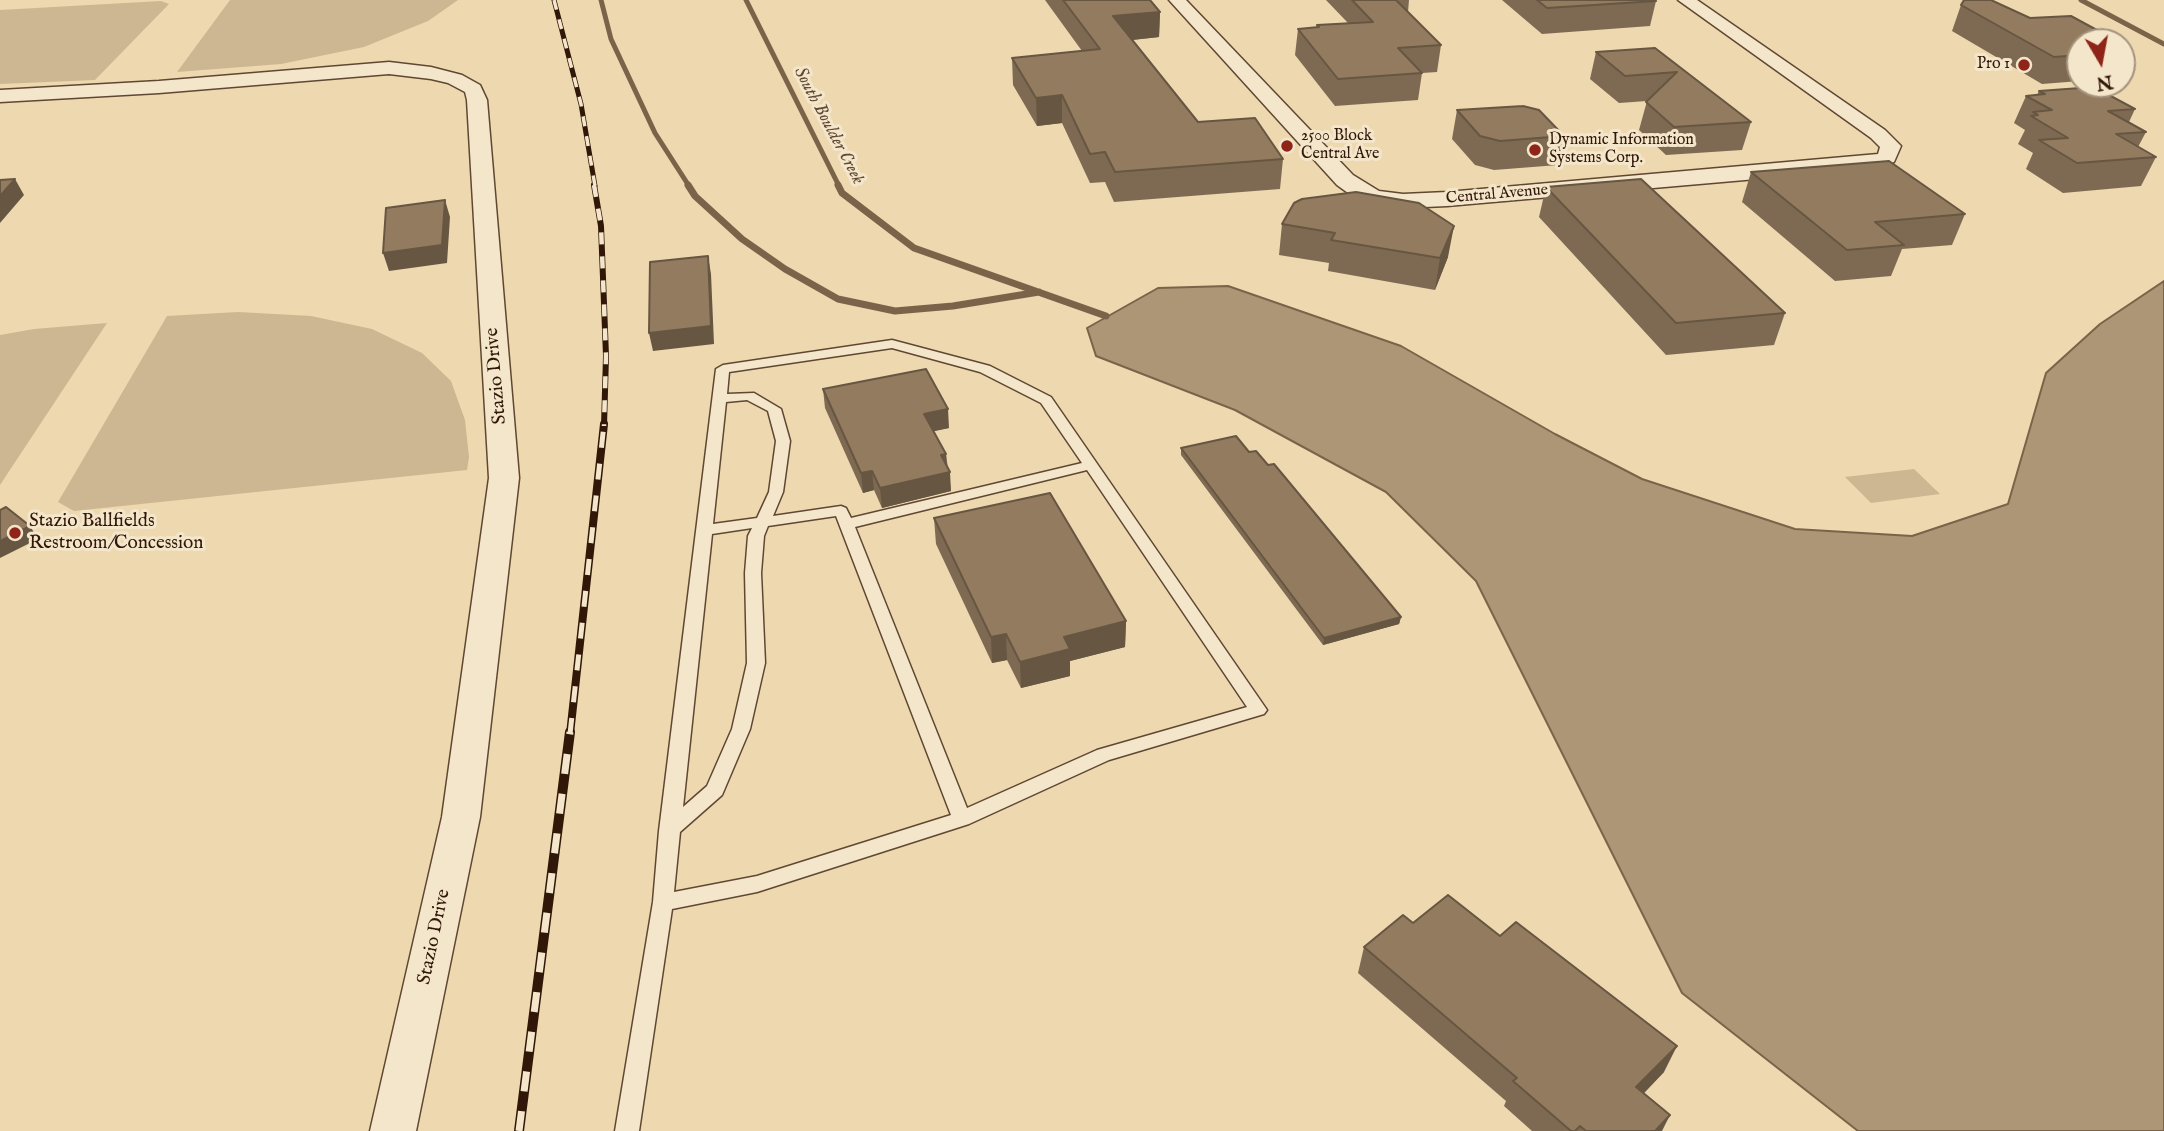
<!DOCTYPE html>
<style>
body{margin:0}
#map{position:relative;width:2164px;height:1131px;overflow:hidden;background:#edd8af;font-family:"IM FELL English",serif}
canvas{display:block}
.north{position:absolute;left:2066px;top:28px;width:70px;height:70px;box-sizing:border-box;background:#f3e6cb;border:2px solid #a5937d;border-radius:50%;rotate:170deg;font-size:19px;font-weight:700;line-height:28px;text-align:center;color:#311708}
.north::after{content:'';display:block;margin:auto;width:24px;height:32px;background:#8f2418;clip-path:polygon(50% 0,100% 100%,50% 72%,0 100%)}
</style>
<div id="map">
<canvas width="2164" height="1131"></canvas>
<div class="north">N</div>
</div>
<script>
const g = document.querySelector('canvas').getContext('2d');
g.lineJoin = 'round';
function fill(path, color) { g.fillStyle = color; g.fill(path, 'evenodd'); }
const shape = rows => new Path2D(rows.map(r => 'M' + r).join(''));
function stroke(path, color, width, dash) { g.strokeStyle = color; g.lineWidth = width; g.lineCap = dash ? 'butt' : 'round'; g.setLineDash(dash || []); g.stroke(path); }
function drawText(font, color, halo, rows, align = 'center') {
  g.font = font + ' "IM FELL English",serif'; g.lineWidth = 6; g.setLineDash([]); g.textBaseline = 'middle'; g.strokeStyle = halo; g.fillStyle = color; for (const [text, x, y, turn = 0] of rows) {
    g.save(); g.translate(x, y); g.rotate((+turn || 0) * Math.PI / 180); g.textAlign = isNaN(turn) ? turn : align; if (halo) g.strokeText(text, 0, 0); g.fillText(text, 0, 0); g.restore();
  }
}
fill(shape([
 [230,0,458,0,428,21,364,47,281,64,177,72],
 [161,1,169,4,95,80,0,84,0,10],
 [238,312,311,316,372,329,422,353,451,381,465,420,469,457,467,470,74,511,58,502,167,316],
 [107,323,0,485,0,335,34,329],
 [1914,469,1940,494,1871,503,1845,477]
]), '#cdb793');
const water = shape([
 [2164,281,2164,1131,1858,1131,1682,993,1476,581,1386,492,1235,410,1096,356,1087,328,1158,288,1228,286,1401,346,1555,434,1642,479,1795,529,1912,536,2008,504,2046,373,2100,324,2164,281]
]);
fill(water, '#ad9676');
stroke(water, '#7b634a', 2);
stroke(shape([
 [601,0,611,39,655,133,689,186],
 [746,0,839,186],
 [2081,0,2164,44]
]), '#7b634a', 5);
stroke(shape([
 [688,185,695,196,742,239,785,269,838,299,895,311,953,306,1039,292],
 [838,185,842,193,914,248,1106,316]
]), '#7b634a', 7);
const lane = shape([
 [892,340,990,366,1051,397,1267,710,1264,714,1109,760,969,824,757,892,672,909,639,1131,615,1131,653,902,659,831,716,369,723,365,892,340],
 [892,348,980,372,1041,403,1082,463,851,518,846,508,841,506,773,516,783,492,790,441,781,409,754,393,727,394,729,372,892,348],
 [747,400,768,411,776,441,769,492,757,518,713,524,726,402,747,400],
 [1087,470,1247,707,1097,750,967,808,855,527,1087,470],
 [836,516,951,815,757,876,674,892,680,832,722,795,750,729,765,663,761,573,764,536,768,526,836,516],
 [752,528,748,536,745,573,747,663,732,729,707,786,683,807,712,534,752,528]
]);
const street = shape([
 [1169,0,1186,0,1353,175,1379,191,1403,194,1447,192,1878,154,1880,147,1871,138,1678,0,1697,0,1885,130,1901,146,1894,162,1871,169,1447,206,1403,208,1376,204,1355,198,1337,185,1169,0],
 [389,62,431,67,462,75,480,85,487,100,519,478,480,817,416,1131,370,1131,442,817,489,478,467,100,465,92,448,83,431,79,389,74,159,93,0,102,0,90,159,81,389,62]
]);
stroke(lane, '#604732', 3);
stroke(street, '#604732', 3);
fill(lane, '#f3e6cb');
fill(street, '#f3e6cb');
const railFar3 = shape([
 [554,0,581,104,595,186]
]);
const railFar2 = shape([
 [594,185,601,226,606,356,604,426]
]);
const railFar1 = shape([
 [570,734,604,424]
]);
const rail = shape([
 [519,1131,570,732]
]);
stroke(railFar3, '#311708', 5);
stroke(railFar2, '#311708', 6);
stroke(railFar1, '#311708', 8);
stroke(rail, '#311708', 10);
stroke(railFar3, '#f3e6cb', 3.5, [10]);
stroke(railFar2, '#f3e6cb', 4.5, [12]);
stroke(railFar1, '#f3e6cb', 5, [16]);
stroke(rail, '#f3e6cb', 7, [20]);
fill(shape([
 [1045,0,1150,0,1160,12,1159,37,1132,40,1198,122,1283,159,1280,189,1114,202,1105,182,1090,183,1062,123,1037,126,1013,85,1012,58,1082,51],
 [1326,0,1409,0,1408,12,1441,45,1437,72,1422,73,1418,100,1335,106,1295,55,1298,29,1317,27,1317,25,1348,23],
 [1502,0,1655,0,1656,1,1650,26,1542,34],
 [1961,5,2030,18,2080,42,2080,81,2042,84,1952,31],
 [1655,48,1751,122,1742,150,1666,155,1639,130,1647,101,1619,103,1590,79,1596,52],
 [2039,91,2135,109,2129,122,2146,132,2138,147,2156,157,2141,186,2063,193,2026,169,2033,153,2018,144,2025,130,2014,123,2026,96,2037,95],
 [1457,110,1564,136,1558,165,1494,170,1475,165,1452,139],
 [1751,172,1965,214,1952,245,1902,249,1891,276,1835,281,1742,202],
 [1546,187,1785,313,1774,345,1666,355,1539,217],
 [1294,203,1448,257,1435,290,1328,271,1329,263,1279,255,1282,224],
 [823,389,949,428,933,431,946,454,951,491,882,508,874,490,863,493,825,408],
 [1181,448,1249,452,1401,617,1399,624,1323,645,1181,455],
 [934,518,1126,621,1125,647,1070,661,1070,676,1021,688,1007,660,992,663,936,544],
 [1413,923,1500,936,1664,1072,1644,1093,1662,1131,1532,1131,1504,1106,1506,1101,1358,973,1364,947]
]), '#7e6a52');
fill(shape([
 [1160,12,1159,37,1113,42,1113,16],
 [1062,95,1062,123,1037,126,1036,98],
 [15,179,24,195,0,223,0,196],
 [445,200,450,217,447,263,389,271,383,253],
 [1454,226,1448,257,1435,290,1440,258],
 [708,256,711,274,714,344,653,351,649,333],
 [948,409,949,428,926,433,924,414],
 [946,454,947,473,950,472,951,491,882,508,880,488,941,455],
 [872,471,874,490,863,493,861,473],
 [30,526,38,539,0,558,0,541],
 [1401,617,1399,624,1323,645,1324,638],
 [1126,621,1125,647,1070,661,1070,676,1021,688,1020,662,1064,637],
 [1006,634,1007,660,992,663,991,637],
 [1677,1046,1664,1072,1625,1113,1636,1087],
 [1670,1115,1662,1131,1655,1131]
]), '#675642');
const building = shape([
 [1063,0,1150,0,1160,12,1113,16,1198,122,1255,118,1283,159,1115,172,1105,152,1090,154,1062,95,1036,98,1012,58,1100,49,1063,0],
 [1352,0,1396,0,1441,45,1398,48,1422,73,1338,79,1298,29,1319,27,1317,25,1373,22,1352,0],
 [1537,0,1655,0,1656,1,1547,8,1537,0],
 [1964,0,1991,0,2030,18,2071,16,2119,42,2080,42,2080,55,2054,57,1961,5,1964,0],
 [1655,48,1751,122,1674,127,1646,102,1677,72,1625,76,1596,52,1655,48],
 [2094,87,2135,109,2108,111,2146,132,2116,134,2156,157,2077,163,2039,140,2068,138,2031,116,2038,115,2033,112,2052,110,2026,96,2045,94,2039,91,2094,87],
 [1523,106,1539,110,1564,136,1500,141,1480,136,1457,110,1523,106],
 [1889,161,1965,214,1875,222,1904,245,1847,250,1751,172,1889,161],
 [15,179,0,196,0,180,15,179],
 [1641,179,1785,313,1676,323,1546,187,1641,179],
 [1356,192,1419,203,1454,226,1440,258,1331,240,1335,233,1282,224,1294,203,1302,199,1356,192],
 [445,200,442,245,383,253,386,208,445,200],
 [708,256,711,326,649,333,650,262,708,256],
 [926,369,948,409,924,414,946,454,941,455,950,472,880,488,872,471,861,473,823,389,926,369],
 [1236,436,1249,452,1256,451,1268,465,1274,464,1401,617,1324,638,1181,448,1236,436],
 [1050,493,1126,621,1064,637,1070,649,1020,662,1006,634,991,637,934,518,1050,493],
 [6,507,30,526,0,541,0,510,6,507],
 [1448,895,1500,936,1516,922,1677,1046,1636,1087,1670,1115,1655,1131,1586,1131,1580,1126,1575,1131,1571,1131,1513,1081,1517,1078,1364,947,1403,915,1413,923,1448,895]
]);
fill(building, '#937b5f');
stroke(building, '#675642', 2);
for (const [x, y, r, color] of [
 [2024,65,7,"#8f2418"],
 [1287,146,7,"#8f2418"],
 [1535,150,7,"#8f2418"],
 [15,533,7,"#8f2418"]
]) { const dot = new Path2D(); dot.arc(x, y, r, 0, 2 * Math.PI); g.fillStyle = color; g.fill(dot); stroke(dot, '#f3e6cb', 2.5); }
drawText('16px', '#311708', '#f3e6cb', [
 ["Pro 1",2010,65,"right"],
 ["2500 Block",1301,137],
 ["Central Ave",1301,155],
 ["Dynamic Information",1549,141],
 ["Systems Corp.",1549,159]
], 'left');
drawText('16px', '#311708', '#f3e6cb', [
 ["Central Avenue",1497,195,-5]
]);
drawText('italic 18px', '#634a34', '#f3e6cb', [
 ["South Boulder Creek",828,126,62]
]);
drawText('19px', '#311708', '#f3e6cb', [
 ["Stazio Drive",497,376,-95],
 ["Stazio Drive",435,937,-78]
]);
drawText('19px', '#311708', '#f3e6cb', [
 ["Stazio Ballfields",29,522],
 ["Restroom/Concession",29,544]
], 'left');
</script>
